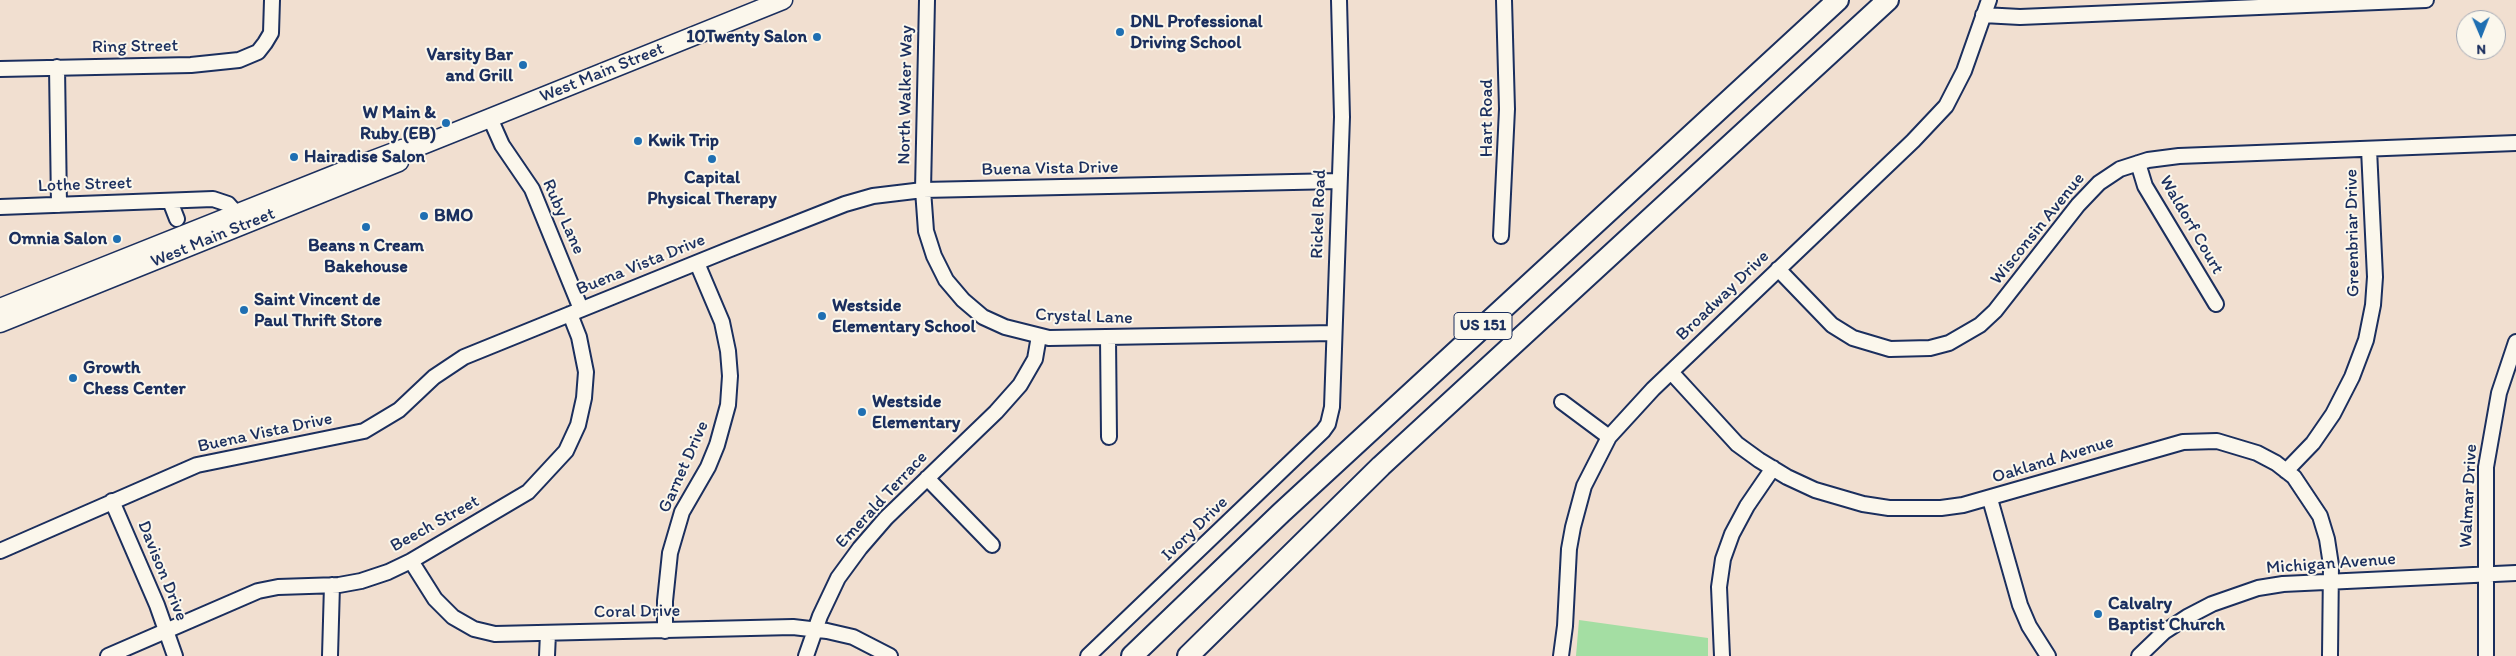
<!DOCTYPE html>
<style>
body{margin:0}
#map{position:relative;width:2516px;height:656px;overflow:hidden;background:#f1dfd0;font-family:Itim,sans-serif}
canvas{display:block}
.north{position:absolute;left:2456px;top:10px;width:50px;height:50px;box-sizing:border-box;background:#fbf7ec;border:1px solid #a1a7b3;border-radius:50%;rotate:179deg;font-size:14px;font-weight:700;line-height:20px;text-align:center;color:#1b2f5e}
.north::after{content:'';display:block;margin:auto;width:18px;height:22px;background:#1f6fb2;clip-path:polygon(50% 0,100% 100%,50% 72%,0 100%)}
</style>
<div id="map">
<canvas width="2516" height="656"></canvas>
<div class="north">N</div>
</div>
<script>
const g = document.querySelector('canvas').getContext('2d');
g.lineJoin = 'round';
function fill(path, color) { g.fillStyle = color; g.fill(path, 'evenodd'); }
const shape = rows => new Path2D(rows.map(r => 'M' + r).join(''));
function stroke(path, color, width, dash) { g.strokeStyle = color; g.lineWidth = width; g.lineCap = dash ? 'butt' : 'round'; g.setLineDash(dash || []); g.stroke(path); }
function drawText(font, color, halo, rows, align = 'center') {
  g.font = font + ' Itim,sans-serif'; g.lineWidth = 4; g.setLineDash([]); g.textBaseline = 'middle'; g.strokeStyle = halo; g.fillStyle = color; for (const [text, x, y, turn = 0] of rows) {
    g.save(); g.translate(x, y); g.rotate((+turn || 0) * Math.PI / 180); g.textAlign = isNaN(turn) ? turn : align; if (halo) g.strokeText(text, 0, 0); g.fillText(text, 0, 0); g.restore();
  }
}
fill(shape([
 [1579,620,1708,638,1708,656,1576,656]
]), '#a4dea3');
const minor = shape([
 [927,0,923,190,926,231,934,256,946,280,963,300,983,317,1005,327,1049,338,1334,333],
 [1983,15,2020,17,2426,0],
 [57,67,59,205],
 [0,69,191,65,239,60,258,52,265,43,271,33,272,0],
 [490,118,502,145,532,189,581,309],
 [2138,163,2145,186,2216,304],
 [170,201,177,219],
 [0,207,213,199,228,204,236,213],
 [1501,236,1507,109,1504,0],
 [1778,269,1832,325,1853,338,1890,349,1930,348,1949,343,1980,325,1995,311,2078,205,2099,183,2120,169,2148,160,2179,156,2516,143],
 [1108,338,1109,437],
 [1671,372,1737,444,1759,460,1787,477,1815,490,1863,504,1889,508,1941,508,1963,505,2183,442,2217,441,2257,453,2276,463,2294,477,2320,516,2327,539,2331,565,2330,656],
 [1562,402,1609,437],
 [2286,471,2313,443,2333,414,2352,377,2366,340,2373,305,2375,277,2369,149],
 [927,478,992,545],
 [1990,499,2020,605,2029,626,2048,656],
 [112,501,157,605,175,656],
 [0,551,197,465,364,431,399,410,434,377,464,357,728,250,845,204,873,196,923,190,1339,181],
 [411,561,435,599,453,617,474,629,495,634,793,627,827,631,853,637,890,656],
 [665,631,665,601,670,553,682,512,708,467,717,445,728,405,730,376,728,351,722,322,697,263],
 [108,656,258,591,278,587,339,585,361,581,388,572,411,561,528,492,566,451,578,425,584,398,586,372,579,337,570,314],
 [330,656,332,585],
 [547,656,548,633],
 [806,656,820,616,838,578,860,548,886,518,996,412,1020,385,1035,359,1039,336],
 [1088,656,1323,431,1328,424,1332,407,1342,117,1339,0],
 [1561,656,1565,626,1569,549,1573,527,1584,486,1609,437,1653,389,1913,141,1946,106,1964,71,1989,0],
 [1722,656,1719,587,1723,559,1732,534,1747,506,1773,468],
 [2139,656,2164,632,2187,617,2212,604,2258,588,2283,584,2516,573],
 [2486,656,2486,467,2499,393,2516,342]
]);
const major = shape([
 [0,308,341,172,402,149,420,146,490,118,783,0],
 [0,323,399,162]
]);
const highway = shape([
 [1132,656,1281,513,1838,0],
 [1188,656,1381,466,1888,0]
]);
stroke(minor, '#1b2f5e', 18);
stroke(major, '#1b2f5e', 21);
stroke(highway, '#1b2f5e', 24);
stroke(minor, '#fbf7ec', 14);
stroke(major, '#fbf7ec', 18);
stroke(highway, '#fbf7ec', 20);
for (const [x, y, r, color] of [
 [1120,32,5,"#1f6fb2"],
 [817,37,5,"#1f6fb2"],
 [523,65,5,"#1f6fb2"],
 [446,123,5,"#1f6fb2"],
 [638,141,5,"#1f6fb2"],
 [294,157,5,"#1f6fb2"],
 [712,159,5,"#1f6fb2"],
 [424,216,5,"#1f6fb2"],
 [366,227,5,"#1f6fb2"],
 [117,239,5,"#1f6fb2"],
 [244,310,5,"#1f6fb2"],
 [822,316,5,"#1f6fb2"],
 [73,378,5,"#1f6fb2"],
 [862,412,5,"#1f6fb2"],
 [2098,614,5,"#1f6fb2"]
]) { const dot = new Path2D(); dot.arc(x, y, r, 0, 2 * Math.PI); g.fillStyle = color; g.fill(dot); stroke(dot, '#fbf7ec', 2); }
for (const [x, y, w] of [
 [1483,326,58]
]) { const box = new Path2D(); box.roundRect(x - w / 2, y - 13.5, w, 27, 4); g.fillStyle = '#fbf7ec'; g.fill(box); stroke(box, '#1b2f5e', 1); }
drawText('bold 16px', '#1b2f5e', null, [
 ["US 151",1483,326]
]);
drawText('bold 18px', '#1b2f5e', '#fbf7ec', [
 ["DNL Professional",1130,22],
 ["Driving School",1130,43],
 ["10Twenty Salon",807,37,"right"],
 ["Varsity Bar",513,55,"right"],
 ["and Grill",513,76,"right"],
 ["W Main &",436,113,"right"],
 ["Ruby (EB)",436,134,"right"],
 ["Kwik Trip",648,141],
 ["Hairadise Salon",304,157],
 ["Capital",712,178,"center"],
 ["Physical Therapy",712,199,"center"],
 ["BMO",434,216],
 ["Omnia Salon",107,239,"right"],
 ["Beans n Cream",366,246,"center"],
 ["Bakehouse",366,267,"center"],
 ["Saint Vincent de",254,300],
 ["Paul Thrift Store",254,321],
 ["Westside",832,306],
 ["Elementary School",832,327],
 ["Growth",83,368],
 ["Chess Center",83,389],
 ["Westside",872,402],
 ["Elementary",872,423],
 ["Calvalry",2108,604],
 ["Baptist Church",2108,625]
], 'left');
drawText('18px', '#1b2f5e', '#fbf7ec', [
 ["Ring Street",135,47,-1],
 ["West Main Street",602,73,-22],
 ["North Walker Way",906,95,-89],
 ["Hart Road",1487,118,-90],
 ["Buena Vista Drive",1050,169,-1],
 ["Lothe Street",85,185,-2],
 ["Rickel Road",1319,214,-88],
 ["Ruby Lane",563,217,66],
 ["Waldorf Court",2191,225,60],
 ["Wisconsin Avenue",2038,229,-51],
 ["Greenbriar Drive",2353,233,-91],
 ["West Main Street",213,238,-22],
 ["Buena Vista Drive",641,265,-22],
 ["Broadway Drive",1723,296,-44],
 ["Crystal Lane",1084,317,2],
 ["Buena Vista Drive",265,433,-12],
 ["Oakland Avenue",2053,460,-17],
 ["Garnet Drive",684,467,-66],
 ["Walmar Drive",2469,496,-87],
 ["Emerald Terrace",882,500,-47],
 ["Beech Street",435,524,-29],
 ["Ivory Drive",1195,529,-44],
 ["Michigan Avenue",2331,564,-4],
 ["Davison Drive",162,571,68],
 ["Coral Drive",637,612,-1]
]);
</script>
